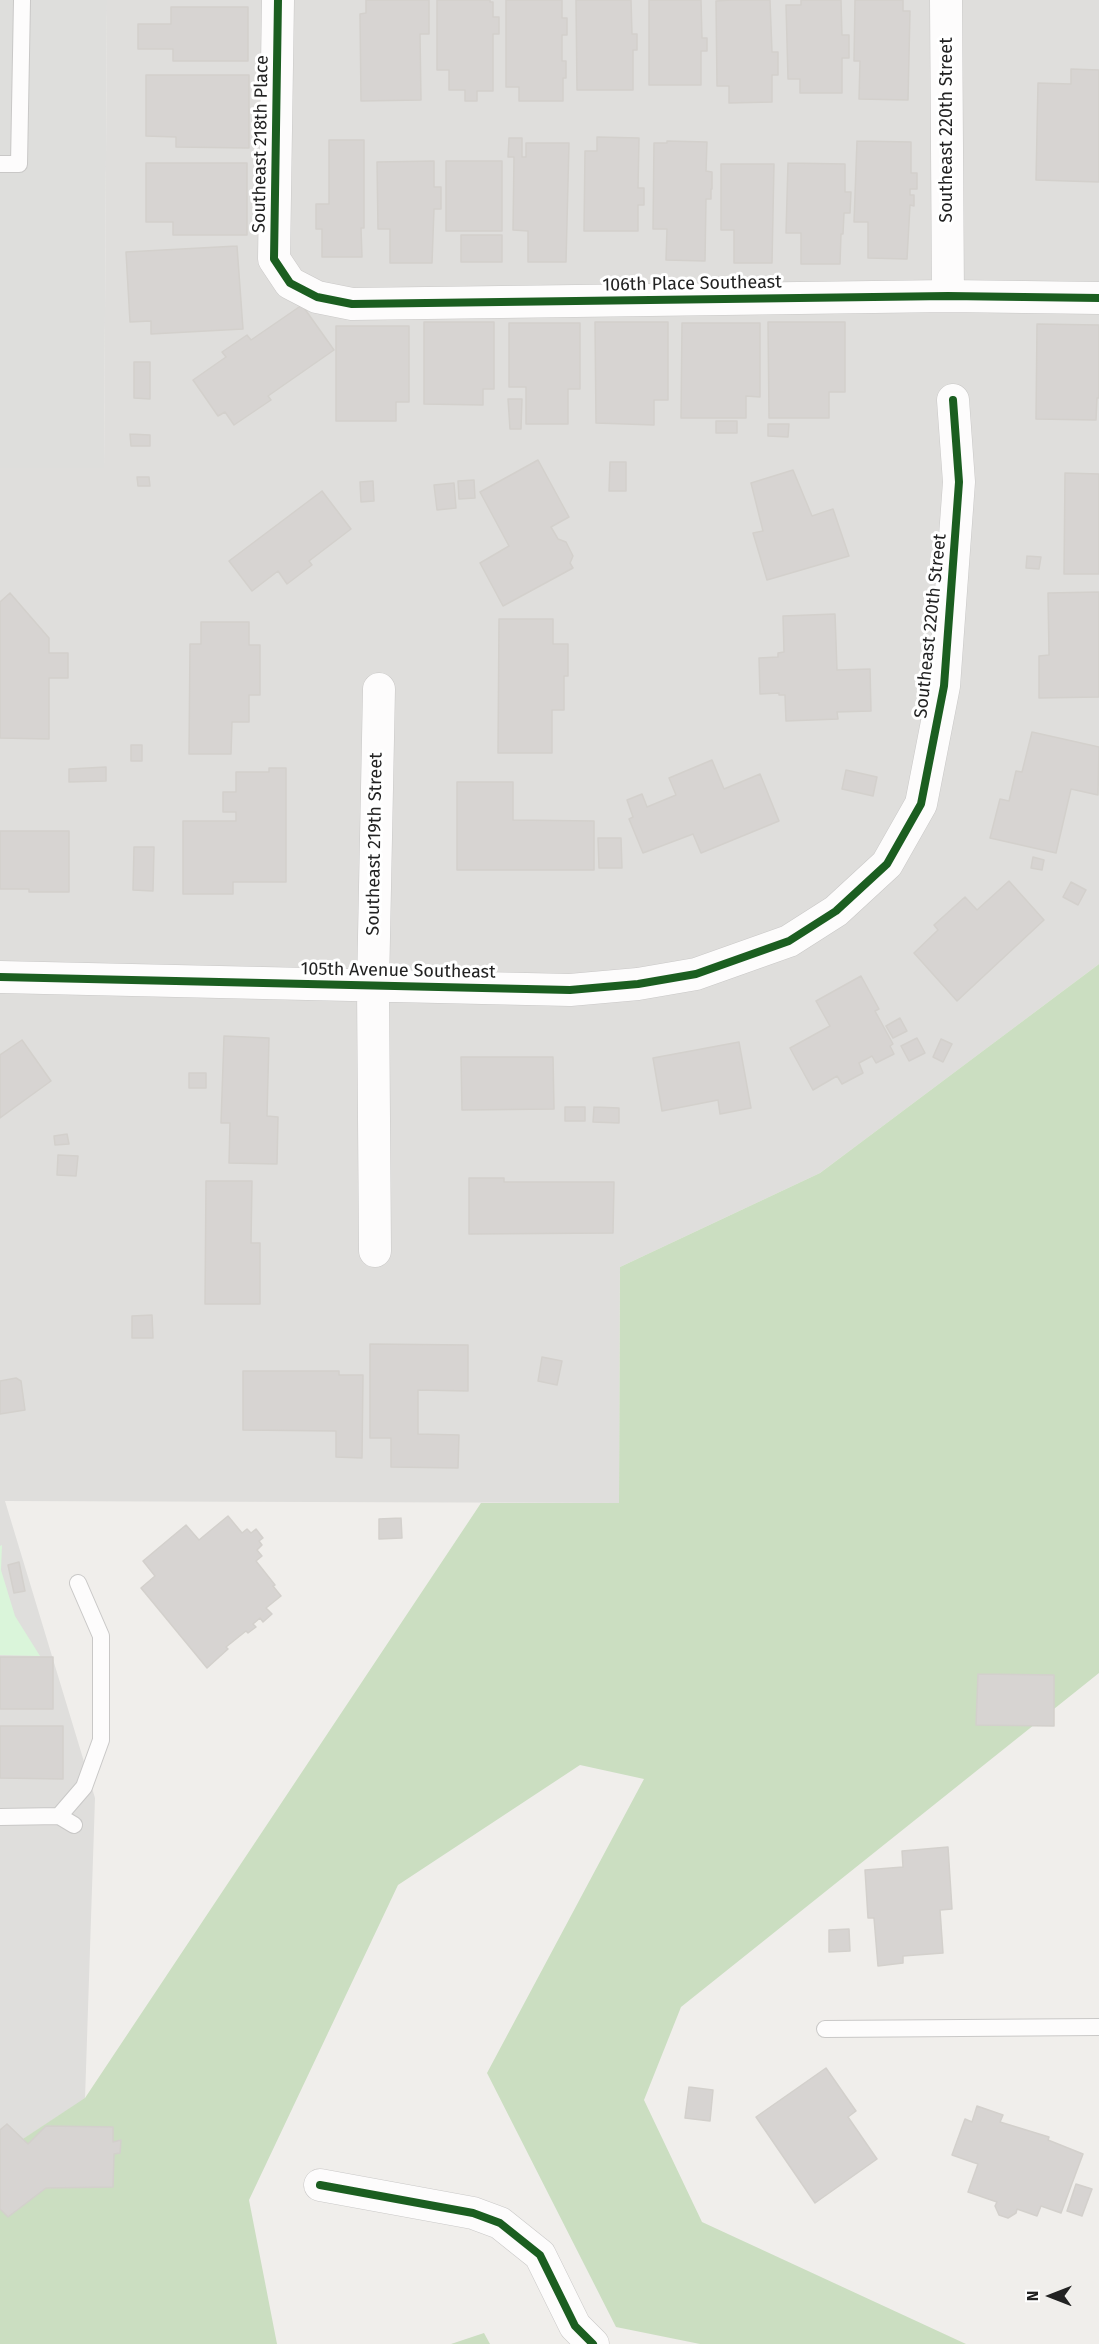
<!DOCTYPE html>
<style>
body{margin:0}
#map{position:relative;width:1099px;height:2344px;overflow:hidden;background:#f0eeeb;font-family:"Fira Sans",sans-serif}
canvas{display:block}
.north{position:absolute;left:1021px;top:2266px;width:60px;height:60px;-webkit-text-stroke:4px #fff;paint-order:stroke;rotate:270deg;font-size:16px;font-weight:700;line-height:24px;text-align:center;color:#222}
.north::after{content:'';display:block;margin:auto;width:21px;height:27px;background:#222;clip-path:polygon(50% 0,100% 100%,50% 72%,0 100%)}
</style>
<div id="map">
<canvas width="1099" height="2344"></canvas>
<div class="north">N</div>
</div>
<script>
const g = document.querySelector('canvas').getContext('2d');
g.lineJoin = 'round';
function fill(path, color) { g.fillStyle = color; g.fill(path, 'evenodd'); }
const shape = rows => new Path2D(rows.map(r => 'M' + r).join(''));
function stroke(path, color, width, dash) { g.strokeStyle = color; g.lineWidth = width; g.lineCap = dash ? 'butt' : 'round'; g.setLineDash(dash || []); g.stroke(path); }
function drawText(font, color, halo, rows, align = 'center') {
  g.font = font + ' "Fira Sans",sans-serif'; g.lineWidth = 6; g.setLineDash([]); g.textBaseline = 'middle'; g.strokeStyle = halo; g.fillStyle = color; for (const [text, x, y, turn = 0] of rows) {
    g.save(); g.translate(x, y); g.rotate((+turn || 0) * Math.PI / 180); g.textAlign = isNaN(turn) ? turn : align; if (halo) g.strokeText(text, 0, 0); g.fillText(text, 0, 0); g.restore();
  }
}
fill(shape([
 [107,0,1099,0,1099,964,820,1173,620,1267,619,1503,5,1501,95,1798,85,2099,0,2154,0,468,104,468]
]), '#dfdedc');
fill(shape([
 [0,0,107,0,104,468,0,468]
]), '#dededc');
fill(shape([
 [1099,964,1099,1673,681,2007,644,2100,702,2222,966,2344,700,2344,616,2327,487,2073,644,1779,580,1765,398,1885,249,2200,277,2344,0,2344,0,2154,85,2098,481,1503,619,1503,620,1267,820,1173],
 [484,2333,490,2344,451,2344]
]), '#cbdec1');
fill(shape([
 [2,1545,1,1570,15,1616,40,1656,0,1655,0,1546]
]), '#daf5da');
const building = shape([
 [366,0,429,0,429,34,420,34,421,100,361,101,360,14,366,13,366,0],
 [437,0,490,0,490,2,493,2,493,17,499,17,499,34,493,34,493,91,477,91,477,101,465,101,465,90,449,90,449,70,437,70,437,0],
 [506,0,562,0,562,18,567,18,567,35,562,35,562,61,566,61,566,78,563,78,563,101,519,101,519,87,506,87,506,0],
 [576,0,631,0,632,34,637,34,637,50,633,50,633,90,577,90,576,0],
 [649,0,701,0,702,38,707,38,707,51,701,51,701,85,649,85,649,0],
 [731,0,770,0,772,52,778,52,778,75,772,75,772,102,729,103,729,86,717,86,716,1,731,0],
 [801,0,841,0,842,35,849,35,849,58,842,58,842,93,800,93,800,79,788,79,786,5,801,5,801,0],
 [855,0,903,0,903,11,910,11,908,100,859,99,860,61,854,61,855,0],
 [171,7,248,7,248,61,173,61,173,49,138,49,138,24,171,24,171,7],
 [1071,69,1099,70,1099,182,1036,180,1038,83,1071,84,1071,69],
 [146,75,249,75,249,148,176,147,176,137,146,136,146,75],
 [597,137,639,138,638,188,644,188,644,205,638,205,638,231,584,231,585,151,597,151,597,137],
 [509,138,522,138,522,157,526,157,526,143,569,143,566,262,528,262,528,231,513,230,514,157,508,157,509,138],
 [329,140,364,140,364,228,361,228,362,257,322,257,322,229,316,229,316,204,329,204,329,140],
 [667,141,707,142,706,171,712,172,712,189,711,189,711,199,706,199,705,261,666,260,667,229,653,229,654,143,667,143,667,141],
 [857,141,911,142,911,173,917,173,917,189,910,189,910,195,914,195,914,206,910,205,907,259,868,258,868,222,854,222,857,141],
 [434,161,434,187,441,187,441,209,434,209,432,263,390,263,390,229,378,229,377,162,434,161],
 [446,161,502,161,502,231,446,231,446,161],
 [146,163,247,163,247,235,173,235,173,222,146,222,146,163],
 [788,163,845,164,845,192,851,192,850,213,844,213,843,234,841,234,840,264,801,264,801,233,786,233,788,163],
 [721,164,774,164,772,263,734,263,734,230,721,230,721,164],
 [461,235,502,235,502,262,461,262,461,235],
 [237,246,243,329,151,334,151,321,130,322,126,252,237,246],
 [302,305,334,350,268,396,271,400,234,425,225,412,218,416,193,380,226,357,222,352,247,335,251,340,302,305],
 [424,322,494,322,494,389,483,389,483,405,424,404,424,322],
 [595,322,668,322,668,400,654,400,654,425,596,423,595,322],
 [768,322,845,322,845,392,829,392,829,418,769,418,768,322],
 [509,323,580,323,580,389,568,389,568,424,526,424,526,387,509,387,509,323],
 [682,323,760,323,760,397,746,396,746,418,681,418,682,323],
 [1037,324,1099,325,1099,398,1097,398,1096,420,1036,419,1037,324],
 [336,326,409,326,409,402,396,402,396,421,336,421,336,326],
 [134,362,150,362,150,399,134,398,134,362],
 [508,399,522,399,521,429,510,429,508,399],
 [716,421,737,421,737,433,716,433,716,421],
 [768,424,789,424,788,437,768,436,768,424],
 [130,434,150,435,150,446,131,446,130,434],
 [538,460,569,517,551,527,558,539,566,542,573,556,570,563,573,568,503,606,480,563,509,546,480,492,538,460],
 [610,462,626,462,626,491,609,491,610,462],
 [793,470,812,516,833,509,849,556,767,580,753,533,763,531,751,483,793,470],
 [1065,473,1099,474,1099,574,1064,574,1065,473],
 [137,477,149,477,150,486,138,486,137,477],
 [474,480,475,498,459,499,458,481,474,480],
 [373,481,374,501,361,502,360,482,373,481],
 [454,483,456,508,437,510,434,485,454,483],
 [322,491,351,529,309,561,312,565,287,584,278,571,252,591,229,561,322,491],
 [1027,556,1041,557,1039,569,1026,568,1027,556],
 [1099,592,1099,697,1039,698,1039,656,1049,655,1048,593,1099,592],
 [10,593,49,638,49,653,68,653,68,678,49,678,49,739,0,738,0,602,10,593],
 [835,614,837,670,870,669,871,711,837,712,838,719,786,721,785,695,779,695,779,693,760,694,759,658,778,657,778,653,784,652,783,616,835,614],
 [499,619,553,619,553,644,568,644,568,676,564,676,564,710,552,710,552,753,498,753,499,619],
 [201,622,249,622,249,645,260,645,260,695,249,695,249,722,232,722,231,754,189,754,190,644,201,644,201,622],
 [1032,732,1099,747,1098,795,1071,789,1056,853,990,838,1000,799,1009,801,1016,771,1022,772,1032,732],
 [131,745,142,745,142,761,131,761,131,745],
 [712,760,724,789,760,774,779,821,701,853,693,834,643,853,629,819,633,817,627,800,642,794,647,807,676,795,669,778,712,760],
 [106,767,106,781,69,782,69,769,106,767],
 [269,768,286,768,286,882,233,882,233,894,183,894,183,821,236,821,236,812,223,812,223,792,236,792,236,772,269,772,269,768],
 [846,770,877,777,873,796,842,789,846,770],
 [457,782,513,782,513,820,594,821,594,870,457,870,457,782],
 [0,831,69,831,69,892,29,892,29,889,0,889,0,831],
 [598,838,621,838,622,868,599,868,598,838],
 [134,847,154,847,153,891,133,890,134,847],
 [1033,857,1044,860,1042,870,1031,868,1033,857],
 [1009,881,1044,920,957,1001,914,953,938,930,934,925,965,897,977,910,1009,881],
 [1071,882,1086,890,1078,905,1063,897,1071,882],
 [861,976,879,1009,875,1011,893,1044,890,1046,894,1054,876,1063,872,1056,859,1063,863,1073,842,1084,837,1076,813,1090,790,1048,830,1026,816,1001,861,976],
 [900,1018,907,1031,893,1038,886,1026,900,1018],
 [224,1036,269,1038,267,1116,278,1117,277,1164,229,1163,230,1123,221,1123,224,1036],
 [917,1038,925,1053,909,1061,901,1046,917,1038],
 [941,1039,952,1044,943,1062,933,1057,941,1039],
 [22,1040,51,1081,0,1118,0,1055,22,1040],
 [739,1042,751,1108,720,1114,718,1100,662,1111,653,1058,739,1042],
 [461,1057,553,1057,554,1109,462,1110,461,1057],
 [189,1073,206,1073,206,1088,189,1088,189,1073],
 [565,1107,585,1107,585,1121,565,1121,565,1107],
 [594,1107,619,1108,619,1123,593,1122,594,1107],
 [67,1134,69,1144,55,1145,54,1136,67,1134],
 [58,1155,78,1156,76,1176,57,1175,58,1155],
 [469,1178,504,1178,504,1182,614,1182,613,1233,469,1234,469,1178],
 [206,1181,252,1181,251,1243,260,1243,260,1304,205,1304,206,1181],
 [152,1315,153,1338,132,1338,132,1316,152,1315],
 [370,1344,468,1345,468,1391,418,1390,418,1434,459,1435,458,1468,391,1467,391,1438,370,1438,370,1344],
 [542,1357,562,1361,557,1385,538,1381,542,1357],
 [243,1371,339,1371,339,1375,363,1375,362,1458,336,1457,336,1431,243,1430,243,1371],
 [16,1378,21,1381,25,1410,0,1414,0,1381,16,1378],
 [228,1516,242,1533,247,1529,251,1533,256,1529,263,1538,259,1541,262,1545,257,1550,262,1556,256,1561,275,1585,273,1586,281,1596,266,1608,272,1614,263,1622,260,1618,253,1624,256,1627,248,1633,246,1631,226,1647,228,1649,207,1668,141,1588,155,1576,143,1561,186,1525,199,1540,228,1516],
 [401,1518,402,1538,379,1539,379,1519,401,1518],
 [19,1562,25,1591,14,1593,8,1565,19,1562],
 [0,1657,53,1657,53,1709,0,1709,0,1657],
 [978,1674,1054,1675,1054,1726,976,1725,978,1674],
 [0,1726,63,1726,63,1779,0,1778,0,1726],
 [948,1847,952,1909,940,1910,943,1953,903,1956,903,1963,878,1966,874,1918,868,1918,865,1870,903,1867,902,1851,948,1847],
 [849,1929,850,1951,829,1952,829,1930,849,1929],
 [826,2068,856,2111,848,2117,877,2159,815,2203,756,2117,826,2068],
 [689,2087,713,2090,710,2121,685,2118,689,2087],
 [977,2106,1003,2115,1000,2122,1049,2137,1048,2140,1083,2154,1061,2213,1041,2206,1037,2216,1017,2209,1016,2213,1008,2218,999,2215,995,2206,997,2202,968,2192,978,2164,952,2155,965,2119,972,2122,977,2106],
 [7,2124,28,2144,46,2126,113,2127,113,2142,121,2140,120,2153,114,2154,113,2187,46,2188,8,2217,0,2209,0,2130,7,2124],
 [1076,2184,1092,2189,1082,2216,1067,2211,1076,2184]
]);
fill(building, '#d7d4d2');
stroke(building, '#d3d0cc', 1.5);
const lane = shape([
 [0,164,19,164,22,0],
 [59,1816,84,1787,101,1740,101,1636,78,1583],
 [0,1817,59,1816,74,1825],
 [825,2029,1099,2027]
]);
const street = shape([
 [278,0,274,259,290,283,317,297,352,304,948,296,1099,298],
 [946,0,948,296],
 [0,977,570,990,638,984,696,974,789,941,836,911,887,864,921,804,944,686,959,482,953,400],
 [375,1251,373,986,379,689],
 [320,2185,473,2213,500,2223,540,2255,575,2326,593,2344]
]);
stroke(lane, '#c9c8c7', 18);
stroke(street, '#c9c8c7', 33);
stroke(lane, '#fdfcfc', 16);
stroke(street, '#fdfcfc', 32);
stroke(shape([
 [278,0,274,259,290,283,317,297,352,304,948,296,1099,298],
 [0,977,570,990,638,984,696,974,789,941,836,911,887,864,921,804,944,686,959,482,953,400],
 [320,2185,473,2213,500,2223,540,2255,575,2326,593,2344]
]), '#1b5e20', 8);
drawText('18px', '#222', '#fff', [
 ["Southeast 220th Street",947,130,-90],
 ["Southeast 218th Place",261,144,-89],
 ["106th Place Southeast",692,284,-1],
 ["Southeast 220th Street",931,626,-84],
 ["Southeast 219th Street",375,844,-89],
 ["105th Avenue Southeast",398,971,1]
]);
</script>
